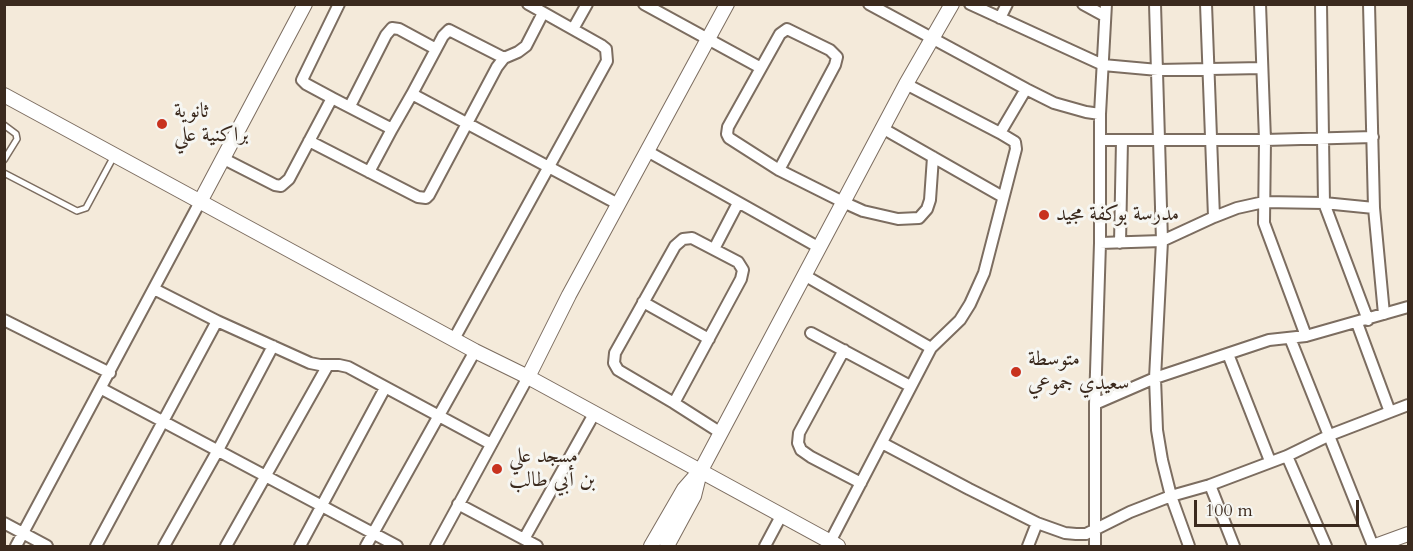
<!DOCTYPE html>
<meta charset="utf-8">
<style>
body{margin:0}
#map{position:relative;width:1413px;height:551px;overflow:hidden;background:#f4eada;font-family:Cardo,serif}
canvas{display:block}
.frame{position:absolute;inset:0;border:6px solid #3b2a1e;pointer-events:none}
.scale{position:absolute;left:1194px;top:500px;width:165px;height:27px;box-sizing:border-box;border:3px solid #3b2a1e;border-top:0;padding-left:8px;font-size:18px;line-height:21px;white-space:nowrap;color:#3b2a1e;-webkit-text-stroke:4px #f6f6f2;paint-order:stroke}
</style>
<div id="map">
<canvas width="1413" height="551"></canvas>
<div class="frame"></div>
<div class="scale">100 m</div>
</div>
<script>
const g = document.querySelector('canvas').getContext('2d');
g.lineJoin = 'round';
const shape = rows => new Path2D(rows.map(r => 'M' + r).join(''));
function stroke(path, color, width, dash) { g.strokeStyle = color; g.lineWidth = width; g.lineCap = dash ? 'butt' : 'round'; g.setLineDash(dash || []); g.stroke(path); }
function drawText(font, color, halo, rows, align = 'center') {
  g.font = font + ' Cardo,Amiri,serif'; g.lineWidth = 6; g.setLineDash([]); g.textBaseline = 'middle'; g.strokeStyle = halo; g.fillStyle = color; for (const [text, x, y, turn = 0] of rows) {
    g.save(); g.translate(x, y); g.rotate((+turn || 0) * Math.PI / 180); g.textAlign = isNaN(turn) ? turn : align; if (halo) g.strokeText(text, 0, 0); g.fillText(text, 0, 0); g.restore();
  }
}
const lane = shape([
 [4,125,16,134,17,139,4,160],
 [4,173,77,211,86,208,114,156]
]);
const street = shape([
 [644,4,761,68],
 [869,4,1026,89],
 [970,4,1103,65,1158,70,1262,68],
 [1083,4,1105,16],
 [1155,4,1162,241,1155,378,1157,430,1162,460,1171,496,1189,546],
 [1206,4,1214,217],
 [1260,4,1265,140,1264,223,1306,336],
 [1321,4,1324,203,1368,320],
 [1369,4,1374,208,1384,314],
 [1000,18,1007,4],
 [573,29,587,4],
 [412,94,443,36,449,30,504,58],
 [332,98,306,84,302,80,339,4],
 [350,106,386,35,392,28,399,29,436,49],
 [882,128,1003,197],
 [1000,133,1026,89,1054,103,1086,112,1100,114],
 [1101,140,1265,140,1373,137],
 [309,141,418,197,426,198,429,195,497,67,504,58,518,52,526,46,543,13],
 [647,151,818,247],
 [224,159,275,185,281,186,289,179,332,98,392,129,412,94,618,204],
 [779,170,835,65,837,57,830,50,787,29,780,34,728,127,727,134,729,138,779,170,843,202,863,211,898,219,919,218,927,209,930,200,933,157],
 [369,172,392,129],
 [1100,243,1162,241,1214,217,1237,208,1264,202,1324,203,1374,208],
 [1120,243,1122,140],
 [714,249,738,203],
 [804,275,931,348],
 [154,289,217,321,310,363,320,365,339,365,348,367,491,444],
 [643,302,709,339],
 [4,320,110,373],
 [1357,323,1390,412],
 [811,333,910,386],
 [1290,338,1373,546],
 [454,339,607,61,606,49,601,45,528,4],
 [844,350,799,433,798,443,801,450,811,457,861,483],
 [1228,354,1270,461],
 [102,389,397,546],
 [674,403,741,279,743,270,738,262,692,238,683,239,675,246,615,353,614,363,618,370,674,403,721,433],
 [1095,404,1155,378,1269,340,1306,336,1408,307],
 [882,443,969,489,1037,523,1065,533,1076,534,1086,534,1130,512,1171,496,1210,485,1287,456,1330,435,1408,405],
 [1287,456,1326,546],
 [1210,485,1234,546],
 [458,504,537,546],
 [4,523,47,546],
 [524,539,594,414],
 [830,542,931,348,960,320,970,304,984,273,1016,149,1015,142,1000,133,906,84],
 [16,546,201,200],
 [96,546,217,321],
 [164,546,218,450,273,346],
 [226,546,328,365],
 [300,546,385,388],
 [366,546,475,351],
 [436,546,528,377],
 [765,546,781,516],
 [1028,546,1037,523],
 [1095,546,1095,404,1100,243,1100,114,1106,4]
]);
const secondary = shape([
 [4,95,475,351,528,377,838,546],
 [201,200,305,4],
 [528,377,569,295,727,4],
 [651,546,684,489,698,473],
 [667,546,694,496,700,472,906,84,952,4],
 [1375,546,1408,534]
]);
stroke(lane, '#7c6d60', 8);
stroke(street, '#7c6d60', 14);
stroke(secondary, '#7c6d60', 16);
stroke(lane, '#fff', 5);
stroke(street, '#fff', 10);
stroke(secondary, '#fff', 14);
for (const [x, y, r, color] of [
 [162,124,6,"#c8321e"],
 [1044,215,6,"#c8321e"],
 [1016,372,6,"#c8321e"],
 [497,469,6,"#c8321e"]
]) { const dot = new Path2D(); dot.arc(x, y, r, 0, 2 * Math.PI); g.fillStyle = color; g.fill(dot); stroke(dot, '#f6f6f2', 2); }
drawText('21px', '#3b2a1e', '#f6f6f2', [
 ["ثانوية",174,112],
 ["براكنية علي",174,136],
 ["مدرسة بوكفة مجيد",1056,215],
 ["متوسطة",1028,360],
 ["سعيدي جموعي",1028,384],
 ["مسجد علي",509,457],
 ["بن أبي طالب",509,481]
], 'left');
</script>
